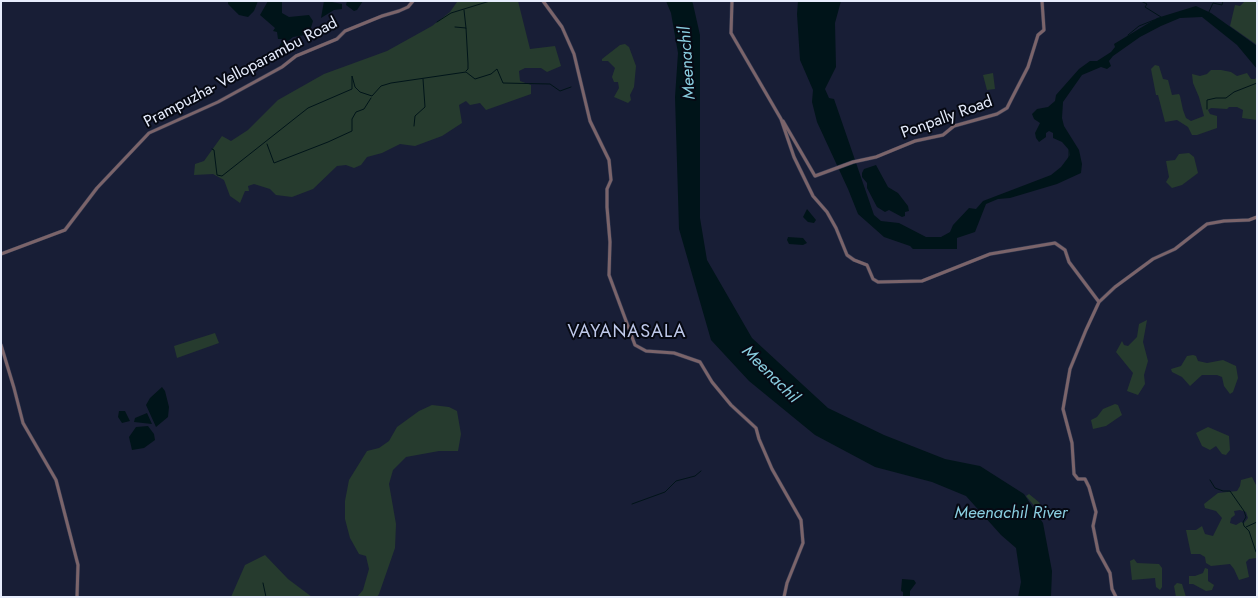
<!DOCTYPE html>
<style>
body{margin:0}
#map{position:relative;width:1258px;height:598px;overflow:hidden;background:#181e36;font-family:Jost,sans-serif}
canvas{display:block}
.frame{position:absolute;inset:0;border:2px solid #e7edfd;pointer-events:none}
</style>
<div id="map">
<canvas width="1258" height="598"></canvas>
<div class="frame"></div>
</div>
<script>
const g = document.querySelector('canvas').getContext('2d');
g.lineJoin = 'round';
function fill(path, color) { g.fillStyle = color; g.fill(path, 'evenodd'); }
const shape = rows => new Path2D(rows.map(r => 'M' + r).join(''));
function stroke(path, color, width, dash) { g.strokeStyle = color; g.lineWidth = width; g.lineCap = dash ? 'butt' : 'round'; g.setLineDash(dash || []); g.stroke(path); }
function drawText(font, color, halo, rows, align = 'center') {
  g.font = font + ' Jost,sans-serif'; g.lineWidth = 4; g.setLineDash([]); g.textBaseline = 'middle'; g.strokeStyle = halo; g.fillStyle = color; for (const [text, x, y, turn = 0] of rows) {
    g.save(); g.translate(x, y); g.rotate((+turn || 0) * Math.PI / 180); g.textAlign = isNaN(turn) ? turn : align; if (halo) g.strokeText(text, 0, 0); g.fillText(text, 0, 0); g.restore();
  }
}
fill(shape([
 [518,1,530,49,555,46,561,66,547,72,541,68,525,68,519,71,520,81,531,85,531,94,486,110,480,103,470,105,466,101,459,105,462,123,442,136,415,146,400,144,382,153,367,157,361,165,354,168,346,165,337,166,313,189,292,197,276,195,270,189,254,184,248,186,249,191,245,191,240,203,230,196,224,180,213,174,194,175,195,164,204,161,222,136,231,141,248,130,278,100,324,74,387,51,432,26,450,12,457,2],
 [1245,1,1257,1,1257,45,1230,26,1235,5,1240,6],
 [625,44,629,47,636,66,634,87,630,95,631,100,628,103,614,97,619,88,618,82,614,82,612,77,615,68,608,61,602,61,602,59,620,45],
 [1155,65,1159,66,1163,79,1168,80,1172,95,1179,94,1180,96,1183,110,1186,118,1191,121,1204,116,1199,97,1193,83,1192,74,1200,76,1207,74,1211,70,1221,70,1231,72,1237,76,1247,73,1251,79,1255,79,1257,77,1257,120,1242,118,1243,110,1237,107,1229,107,1227,109,1211,108,1208,110,1210,114,1217,116,1217,128,1197,135,1192,135,1188,127,1177,120,1165,122,1158,95,1156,95,1151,69],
 [993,73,995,89,987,90,983,75],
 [1189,153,1194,157,1198,173,1182,185,1172,188,1166,182,1169,177,1166,161,1175,160,1179,154],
 [1147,320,1143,342,1148,361,1144,375,1145,384,1138,395,1127,391,1133,373,1116,352,1122,341,1124,345,1128,346,1137,337,1139,324],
 [215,333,219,343,177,358,174,346],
 [1193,355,1196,356,1198,361,1207,363,1223,360,1236,366,1238,378,1233,392,1230,394,1224,386,1222,377,1217,375,1202,375,1190,386,1182,377,1172,372,1171,369,1181,366,1187,356],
 [1115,404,1118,405,1122,415,1106,426,1093,429,1091,420,1097,417,1103,409],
 [432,405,449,407,457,411,461,434,458,451,439,451,406,457,393,470,389,484,396,524,395,548,379,594,377,597,357,597,363,590,369,569,366,556,359,554,350,538,345,519,345,501,349,480,367,451,379,448,389,441,397,427,419,411],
 [1208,427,1229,436,1230,450,1226,455,1222,454,1216,446,1210,450,1202,446,1196,433],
 [1252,477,1257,487,1257,558,1249,559,1246,562,1249,577,1239,580,1234,569,1230,564,1211,566,1206,563,1205,557,1200,554,1191,554,1186,530,1196,530,1202,526,1205,534,1213,536,1222,518,1216,511,1205,508,1204,504,1218,493,1237,491,1240,486,1241,480],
 [1240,510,1246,512,1248,518,1244,523,1241,522,1236,525,1230,523,1231,518,1235,515,1234,511],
 [1029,494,1040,503,1036,508,1026,496],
 [265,555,288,579,312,597,231,597,245,565],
 [1134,559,1137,563,1159,564,1162,568,1162,587,1160,590,1156,587,1155,578,1132,580,1130,561],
 [1205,568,1208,569,1208,581,1214,585,1212,590,1206,591,1193,584,1189,584,1189,576,1195,576,1203,573],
 [1177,583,1182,584,1186,597,1176,597,1174,586]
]), '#263b2e');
fill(shape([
 [228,1,258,1,254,11,248,17,239,15,228,4],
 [268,1,282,2,282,13,289,17,309,15,313,21,310,31,305,35,293,37,278,49,283,39,278,39,277,32,273,31,275,28,260,15],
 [324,1,334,1,332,2,342,4,342,9,334,10,321,18],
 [347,1,363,1,357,10,354,11,346,5],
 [666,1,692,1,693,4,700,35,700,218,707,260,752,338,828,408,884,435,945,459,980,466,1024,494,1043,523,1052,571,1051,597,1018,597,1021,582,1016,548,1001,535,966,496,932,482,875,467,815,435,749,381,711,340,679,229,675,97,678,53,671,13],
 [798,1,841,1,835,23,836,67,825,89,829,98,834,99,874,215,881,221,899,223,926,237,941,237,950,232,953,225,969,208,976,209,983,201,1051,175,1061,167,1070,155,1069,150,1062,142,1053,138,1053,133,1049,131,1046,133,1046,137,1039,142,1036,138,1035,133,1040,123,1034,119,1032,114,1037,109,1048,107,1055,101,1056,95,1079,69,1090,61,1097,61,1111,52,1115,47,1114,44,1157,18,1196,6,1211,13,1257,46,1257,69,1237,45,1202,17,1180,18,1161,26,1140,37,1113,56,1109,61,1111,66,1107,69,1101,67,1082,75,1063,102,1062,118,1064,126,1079,150,1082,164,1081,173,1057,184,1010,198,998,199,986,204,975,232,957,238,957,249,913,249,910,246,884,237,858,214,848,189,817,122,812,102,813,90,800,60,797,14],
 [876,165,888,187,898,193,908,206,909,211,905,212,905,216,902,217,889,210,885,212,877,207,867,188,867,183,862,177,862,173,864,169],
 [807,209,816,220,814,223,808,222,803,217],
 [788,237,803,238,807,243,803,245,789,244,787,240],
 [162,387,165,391,169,407,168,417,156,427,146,405,150,398],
 [119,411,125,411,130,421,122,423,118,417],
 [147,413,152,424,134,422,135,418],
 [148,426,154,434,155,440,144,448,132,450,129,437,136,427],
 [902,579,914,580,916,583,910,591,910,597,903,597,903,592,901,591]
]), '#001419');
stroke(shape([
 [1141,1,1147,4,1145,7,1161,17],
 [464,10,466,28],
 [1208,14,1213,3,1222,5,1223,1],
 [1257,20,1257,24],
 [437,22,451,13,490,1],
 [455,27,466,28,468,63,468,69,466,71],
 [1128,35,1139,26,1154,20],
 [1207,109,1207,100,1216,98,1226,98,1234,92,1257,83],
 [414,126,415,116,425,107,423,79],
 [267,144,274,163,328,142,352,131,352,119,356,112,364,109,371,98],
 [212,149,214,150,217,175,222,176,308,108,352,89,352,76,355,87,360,92,372,96,381,86,391,83,466,72,475,79,491,74,497,69,503,83,550,84,560,91,571,87],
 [1069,149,1069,158],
 [1210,480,1215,488,1223,491,1230,491,1244,511,1246,517,1243,522,1244,526,1249,531,1256,552],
 [632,504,665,492,676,481,695,476,701,471],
 [1246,527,1257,522],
 [263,583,266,597]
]), '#001419', 1);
const secondary = shape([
 [543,1,562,27,574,54,590,121,609,160,611,180,607,189,607,207,610,242,609,275,635,345,646,351,674,353,700,362,712,382,731,405,756,428,759,439,772,469,801,520,803,543,787,583,784,597],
 [732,1,731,33,781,119,794,157,813,196,827,212,836,228,847,255,854,260,867,265,873,279,878,282,922,281,990,254,1055,243,1065,250,1069,262,1099,302],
 [783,121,815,176,853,162,876,157,915,141,943,135,954,126,997,114,1007,108,1011,100,1028,67,1038,35,1044,30,1042,1],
 [1,254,65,230,97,188,149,133,218,102,282,67,296,56,337,39,345,31,382,16,399,11,408,7,413,1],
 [1,345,14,388,23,423,56,480,78,565,77,597],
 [1116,597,1112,589,1110,573,1098,551,1093,526,1096,512,1089,487,1085,479,1078,479,1074,474,1072,443,1063,409,1070,369,1086,330,1099,302,1115,287,1153,259,1175,249,1207,224,1224,221,1249,220,1257,217]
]);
stroke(secondary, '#353b52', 4);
stroke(secondary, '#7b646a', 3);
drawText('16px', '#e7edfd', '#060913', [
 ["Prampuzha- Velloparambu Road",241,73,-28],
 ["Ponpally Road",947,118,-20]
]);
drawText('italic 17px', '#8acee0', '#060913', [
 ["Meenachil",688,63,-94],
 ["Meenachil",770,375,45],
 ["Meenachil River",1011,514]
]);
g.letterSpacing = '1px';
drawText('18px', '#bfc9ea', '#060913', [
 ["VAYANASALA",627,333]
]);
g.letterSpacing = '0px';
</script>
